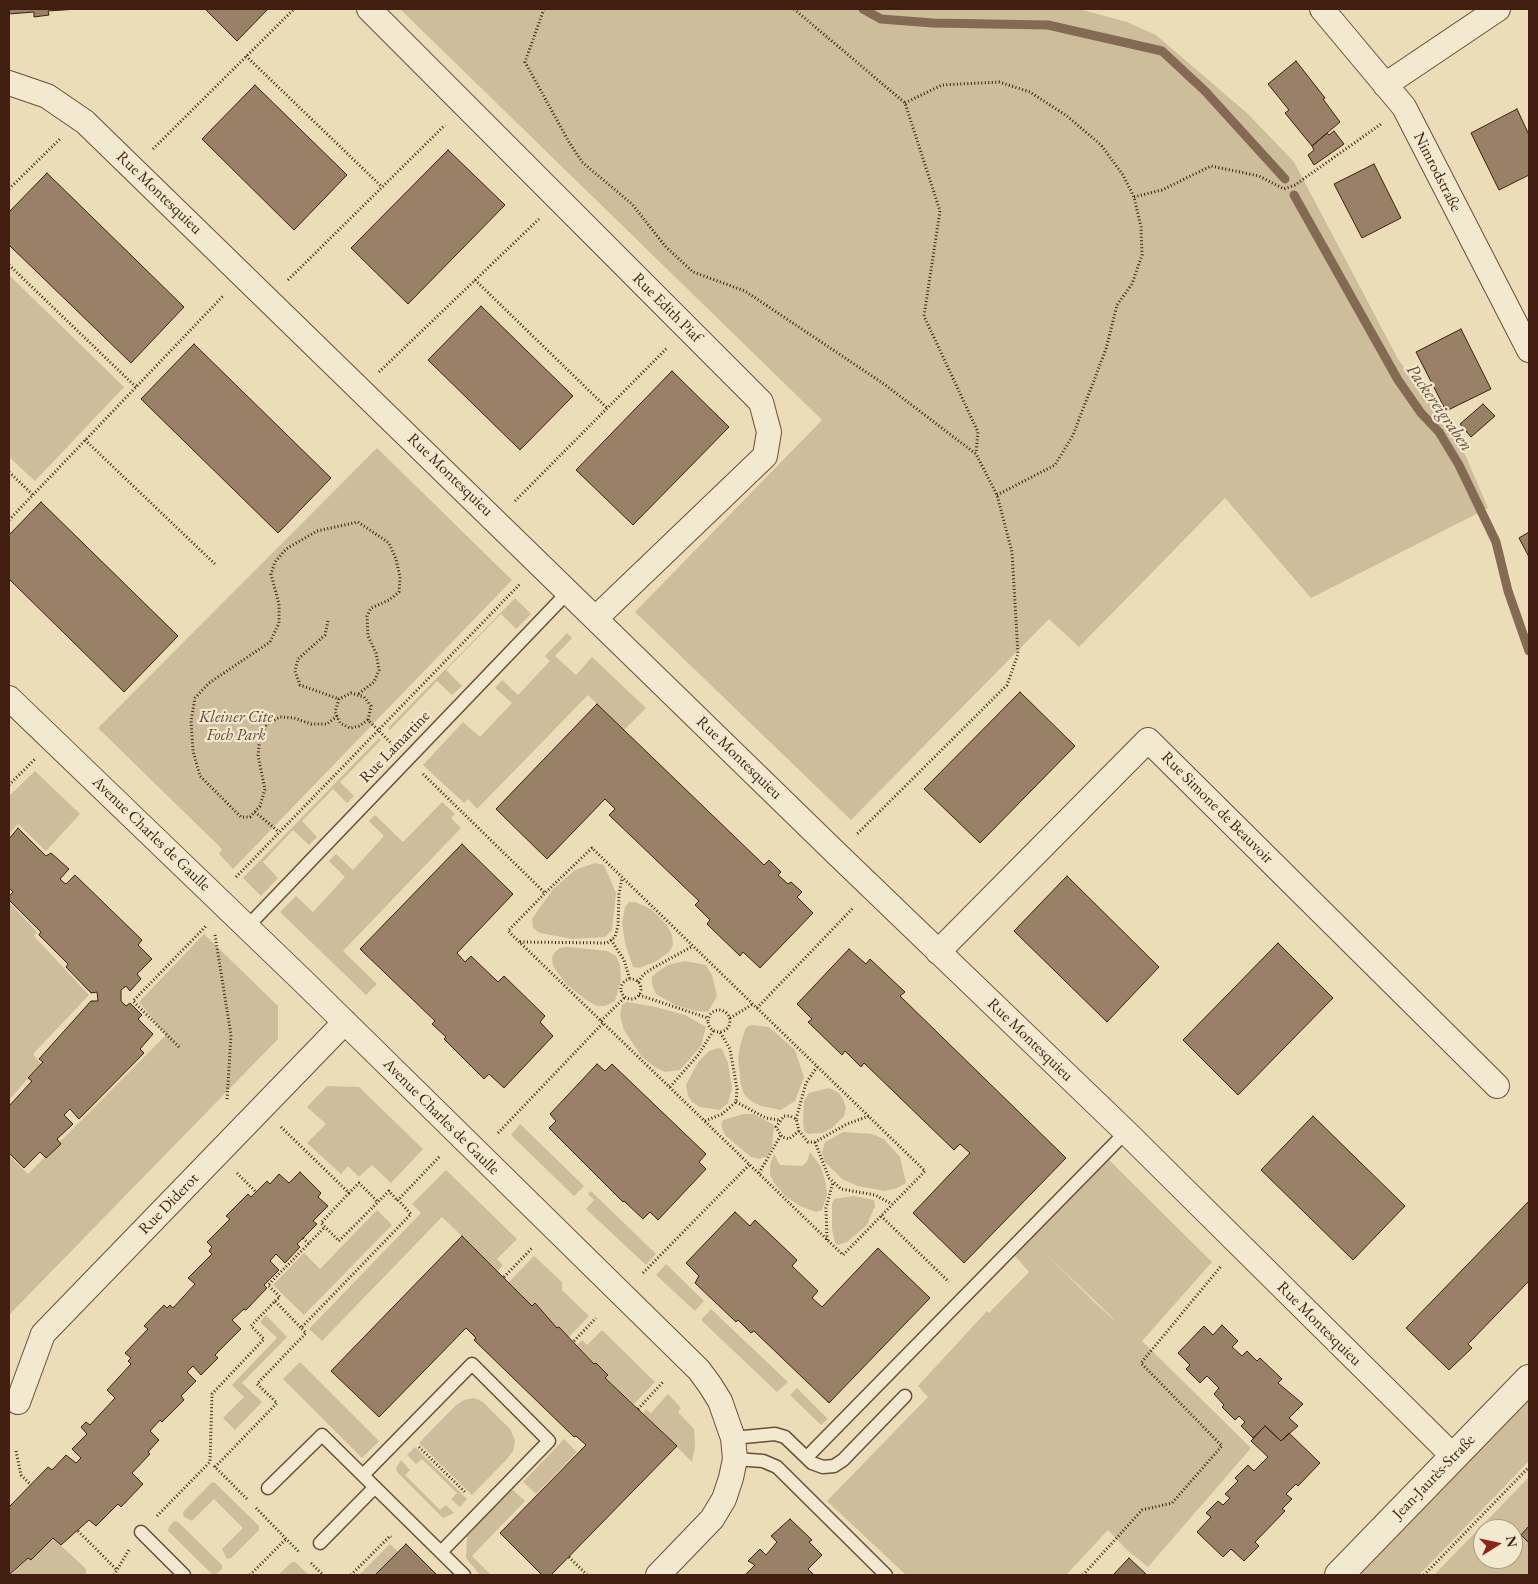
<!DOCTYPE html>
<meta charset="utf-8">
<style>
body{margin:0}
#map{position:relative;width:1538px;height:1584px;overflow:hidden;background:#ebddb7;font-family:"EB Garamond",serif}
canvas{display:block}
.frame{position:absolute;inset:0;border:10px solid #411e10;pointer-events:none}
.north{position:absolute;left:1473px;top:1519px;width:50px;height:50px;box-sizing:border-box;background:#f2e9d0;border:1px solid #ab9883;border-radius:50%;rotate:80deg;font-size:14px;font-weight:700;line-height:20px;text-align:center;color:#411e10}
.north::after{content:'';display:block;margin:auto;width:18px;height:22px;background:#8f2418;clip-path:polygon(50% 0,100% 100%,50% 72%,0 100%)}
</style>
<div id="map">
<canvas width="1538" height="1584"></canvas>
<div class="frame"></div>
<div class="north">N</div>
</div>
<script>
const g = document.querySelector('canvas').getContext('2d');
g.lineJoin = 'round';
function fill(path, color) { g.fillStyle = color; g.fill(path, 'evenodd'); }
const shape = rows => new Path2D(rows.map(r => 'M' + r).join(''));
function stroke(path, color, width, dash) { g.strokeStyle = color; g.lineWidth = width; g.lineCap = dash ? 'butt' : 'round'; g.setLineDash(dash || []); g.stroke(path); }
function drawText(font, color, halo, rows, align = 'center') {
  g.font = font + ' "EB Garamond",serif'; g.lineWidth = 4.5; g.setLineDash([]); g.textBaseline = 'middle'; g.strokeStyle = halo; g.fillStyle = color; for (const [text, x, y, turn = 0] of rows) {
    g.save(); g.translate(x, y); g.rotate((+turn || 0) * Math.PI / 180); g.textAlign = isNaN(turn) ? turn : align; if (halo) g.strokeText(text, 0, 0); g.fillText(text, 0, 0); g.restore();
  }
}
fill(shape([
 [400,9,1079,9,1127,22,1156,35,1248,114,1294,162,1398,359,1461,445,1488,508,1311,598,1225,498,1079,647,1049,619,851,820,635,612,822,420],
 [9,275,124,387,35,481,9,457],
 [377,448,512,580,233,869,219,854,222,849,98,728],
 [515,598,531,614,516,629,501,614,446,670,462,686,452,695,437,681,390,730,388,728],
 [567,633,572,638,555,656,576,675,592,657,646,708,624,730,588,695,477,809,468,799,464,803,423,765,463,722,480,737,512,703,495,688,502,680,518,695,550,661,545,656],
 [379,738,381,740,340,782,354,796,347,803,333,789,302,821,317,837,309,845,293,830,263,862,278,878,261,896,243,878],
 [35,771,80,814,46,851,18,824,9,834,9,796],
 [442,802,455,814,451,818,461,828,343,951,377,984,366,995,280,912,296,896,313,912,345,877,329,861,336,854,353,870,384,836,369,821,375,815,403,842],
 [595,863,604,865,616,893,612,930,605,937,572,939,540,933,533,928,532,919,553,889,575,870],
 [9,902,37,932,34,936,89,995,33,1054,41,1064,9,1100],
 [629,902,635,902,651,909,667,925,672,935,673,945,669,952,655,962,639,968,633,967,625,943,622,923,625,907],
 [204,934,278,1006,278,1039,9,1315,9,1155,28,1174,166,1035,139,1002],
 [568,947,607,951,616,956,620,965,621,980,615,1001,605,1006,597,1006,586,1000,566,984,553,966,552,958,554,953,560,948],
 [685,961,706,965,712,975,717,996,708,1012,696,1011,675,1005,656,994,652,984,652,977,656,973,668,965],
 [627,1002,656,1007,685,1015,706,1027,701,1046,680,1070,665,1072,656,1068,641,1056,624,1030,620,1015,622,1004],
 [752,1025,769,1027,795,1050,804,1077,795,1101,781,1110,761,1106,751,1101,744,1094,741,1085,738,1058,741,1042,745,1030,748,1026],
 [718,1048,722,1049,728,1063,732,1088,728,1103,720,1110,700,1107,692,1102,688,1096,686,1085,698,1062,709,1051],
 [327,1086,359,1087,423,1149,391,1183,372,1165,359,1177,348,1166,341,1174,307,1143,326,1124,307,1107],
 [829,1088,839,1093,843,1099,846,1108,844,1116,832,1128,822,1133,808,1134,804,1131,803,1120,804,1101,809,1093],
 [744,1114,754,1114,774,1125,772,1148,767,1156,759,1159,751,1157,725,1135,721,1125,723,1120],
 [520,1124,584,1186,574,1196,511,1135],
 [843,1132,872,1134,884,1139,900,1157,906,1183,897,1188,885,1191,858,1186,842,1179,824,1161,822,1152,825,1142],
 [810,1152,821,1167,826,1184,827,1195,822,1210,816,1212,800,1206,785,1196,774,1183,770,1175,770,1165,774,1154,780,1165,802,1166,807,1162],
 [1109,1160,1212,1262,1142,1341,1251,1448,1148,1567,1127,1550,1108,1530,1066,1575,906,1575,827,1501,928,1397,918,1386,987,1311,989,1313,1029,1272,1014,1255],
 [1046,1254,1114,1319,1114,1320,1092,1300],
 [446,1170,517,1239,497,1259,503,1265,498,1271,442,1217,322,1341,309,1329,421,1213,412,1204],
 [591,1191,656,1254,646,1265,586,1209,594,1200,588,1194],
 [854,1196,874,1200,875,1206,867,1225,847,1242,838,1245,835,1243,832,1229,832,1204,834,1199],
 [377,1210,392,1225,304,1315,273,1285,304,1253,320,1269],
 [534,1256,562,1282,562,1290,589,1316,569,1337,559,1327,557,1328,535,1304,532,1306,508,1283],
 [666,1264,704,1301,695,1311,656,1275],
 [711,1309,788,1382,777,1392,701,1320],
 [266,1315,287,1337,242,1383,262,1402,235,1430,223,1418,244,1397,232,1385,277,1338,260,1322],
 [602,1330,655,1382,634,1404,605,1378,608,1374,596,1363,594,1364,577,1345,582,1340,587,1345],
 [300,1362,379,1441,362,1458,283,1379],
 [797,1388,828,1419,821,1425,790,1395],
 [668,1394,681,1408,678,1412,694,1429,695,1447,692,1462,643,1413,646,1409,651,1413],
 [474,1398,483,1402,511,1430,515,1441,513,1451,507,1459,472,1495,419,1443,455,1406,464,1400],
 [1529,1400,1529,1461,1419,1575,1359,1575],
 [564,1439,577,1452,536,1494,523,1482],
 [415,1447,467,1499,460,1507,451,1499,457,1493,422,1459,416,1464,407,1455],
 [401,1460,410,1470,405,1475,440,1510,446,1505,454,1513,443,1518,397,1472,396,1468],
 [1529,1477,1529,1575,1434,1575],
 [1483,1529,1513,1529,1513,1559,1483,1559],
 [212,1482,215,1483,259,1526,259,1530,231,1558,227,1559,222,1549,243,1528,214,1499,192,1521,184,1517,183,1512],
 [512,1489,525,1501,472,1556,491,1575,480,1575,466,1558,467,1536],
 [174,1521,178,1522,222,1565,222,1569,216,1574,212,1574,168,1531,169,1527],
 [53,1538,86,1569,86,1575,11,1575,28,1558,32,1560],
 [390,1544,398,1552,375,1575,359,1575],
 [292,1562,295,1562,309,1575,278,1575]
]), '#cebd9b');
stroke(shape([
 [863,9,881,19,933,23,1048,25,1162,51,1205,91,1285,179],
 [1294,195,1398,380,1421,413,1439,432,1459,465,1496,542,1508,591,1529,651]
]), '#846a52', 9);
const building = shape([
 [9,9,78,9,48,11,49,15,34,17,34,12,9,14,9,9],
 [205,9,268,9,237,41,205,9],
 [1296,61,1325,98,1323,99,1340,122,1312,146,1285,113,1289,110,1268,84,1296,61],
 [255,85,347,175,294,230,202,139,255,85],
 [1517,109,1529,135,1529,175,1499,190,1471,133,1517,109],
 [1334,131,1344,144,1314,165,1308,155,1314,150,1312,146,1327,133,1329,135,1334,131],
 [448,150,505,205,408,304,351,248,448,150],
 [1374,164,1401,218,1362,238,1334,184,1374,164],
 [47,173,184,307,131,363,9,245,9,212,47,173],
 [481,306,573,396,520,450,428,360,481,306],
 [1461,329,1491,389,1446,411,1416,352,1461,329],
 [194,344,331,478,278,533,141,399,194,344],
 [672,371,729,427,633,525,576,470,672,371],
 [1483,404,1495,416,1471,437,1460,424,1483,404],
 [41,502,178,636,124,692,9,579,9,535,41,502],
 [1529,532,1529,557,1519,538,1529,532],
 [1020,692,1075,746,980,843,924,789,1020,692],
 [597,704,764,865,769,860,781,872,778,875,788,884,791,882,802,892,797,897,813,913,760,968,743,952,740,956,707,924,710,920,695,905,699,901,609,815,615,809,605,799,547,859,496,809,597,704],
 [18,828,46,856,51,853,69,869,60,879,63,882,66,884,75,875,142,940,138,945,152,959,137,974,141,979,130,991,126,986,121,990,121,1001,126,1006,130,1003,142,1015,138,1019,153,1034,140,1049,144,1053,79,1119,70,1109,64,1115,73,1124,57,1139,61,1144,46,1158,40,1152,24,1168,9,1153,9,1106,32,1081,28,1078,43,1062,39,1059,91,1001,98,1001,97,992,91,993,66,967,68,964,39,935,41,932,9,900,9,896,13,892,9,888,9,839,18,828],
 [462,844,513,894,457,953,465,962,471,956,498,982,504,976,545,1016,540,1022,553,1036,504,1088,489,1074,484,1079,444,1039,446,1037,432,1024,435,1021,360,949,462,844],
 [1067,876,1159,967,1107,1022,1014,931,1067,876],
 [1278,943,1333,998,1238,1095,1183,1040,1278,943],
 [849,949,866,964,870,959,905,992,900,996,1066,1158,964,1263,913,1213,970,1153,960,1144,954,1150,864,1063,861,1067,845,1051,842,1055,808,1022,812,1019,797,1004,849,949],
 [597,1064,605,1071,612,1064,706,1154,699,1162,706,1169,658,1220,650,1212,643,1219,624,1201,623,1202,549,1128,556,1121,550,1114,597,1064],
 [1313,1116,1405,1206,1353,1260,1261,1170,1313,1116],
 [300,1172,321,1193,318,1197,328,1206,313,1221,317,1224,297,1244,300,1247,285,1263,276,1254,270,1261,279,1270,264,1285,267,1288,246,1310,244,1309,232,1320,241,1329,215,1355,218,1358,201,1375,193,1366,187,1372,196,1381,181,1396,184,1400,162,1422,160,1420,150,1431,159,1440,148,1452,150,1454,132,1473,143,1484,121,1507,118,1504,96,1526,89,1520,61,1545,53,1538,31,1560,28,1558,9,1575,9,1507,48,1467,52,1470,66,1455,76,1463,81,1458,72,1449,87,1434,81,1427,86,1422,90,1425,115,1398,107,1390,131,1364,128,1361,131,1358,125,1353,148,1329,144,1326,164,1305,167,1308,170,1305,173,1308,195,1284,188,1278,212,1254,209,1251,212,1247,207,1242,230,1219,226,1216,248,1194,251,1197,267,1181,270,1184,279,1174,289,1183,300,1172],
 [1529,1201,1529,1281,1468,1344,1472,1348,1449,1370,1406,1328,1529,1201],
 [735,1212,750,1226,755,1220,797,1260,792,1266,818,1291,812,1298,822,1307,878,1248,930,1298,829,1403,754,1331,751,1333,738,1320,736,1322,695,1283,699,1276,686,1263,735,1212],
 [462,1236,532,1306,535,1303,557,1328,559,1327,594,1364,596,1363,608,1375,605,1378,677,1446,551,1575,542,1575,500,1533,586,1445,576,1436,574,1437,474,1340,476,1338,466,1328,379,1417,331,1371,462,1236],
 [1222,1325,1238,1341,1232,1347,1242,1356,1247,1351,1257,1361,1260,1358,1282,1379,1278,1383,1303,1404,1289,1418,1298,1426,1281,1441,1265,1426,1253,1438,1241,1426,1245,1422,1239,1416,1235,1420,1222,1407,1224,1405,1214,1394,1219,1388,1207,1376,1200,1383,1186,1369,1190,1365,1178,1353,1204,1326,1213,1335,1222,1325],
 [1265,1426,1281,1441,1289,1433,1320,1463,1298,1486,1296,1484,1286,1494,1292,1499,1282,1509,1285,1511,1255,1542,1259,1546,1244,1561,1231,1549,1223,1557,1197,1532,1211,1517,1206,1513,1218,1501,1223,1505,1230,1498,1225,1494,1238,1481,1235,1478,1248,1465,1254,1471,1268,1457,1251,1441,1265,1426],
 [790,1519,812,1540,809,1542,822,1555,808,1569,814,1575,745,1575,755,1565,748,1561,760,1549,766,1555,777,1542,771,1536,790,1519],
 [1529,1526,1529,1543,1521,1535,1529,1526],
 [406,1544,437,1575,375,1575,406,1544],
 [1129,1558,1147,1575,1113,1575,1129,1558]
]);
fill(building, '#998167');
stroke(building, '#411e10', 1);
const service = shape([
 [247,927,569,591],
 [733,1438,775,1434,785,1437,812,1463,823,1467,834,1466,843,1460,905,1396],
 [807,1457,1126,1132],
 [735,1459,763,1461,777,1467,886,1575],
 [363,1475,472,1364,549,1441,441,1552],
 [268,1488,322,1435,464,1575],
 [141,1532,184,1575],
 [320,1543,375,1487]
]);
const minor = shape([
 [369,9,761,402,769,432,765,456,596,618],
 [1322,9,1404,107,1529,350],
 [9,83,47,96,85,122,837,854,1126,1132,1454,1457],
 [1385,85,1498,9],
 [9,698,304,982,699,1370,710,1385,720,1401,733,1438,735,1459,731,1478,724,1499,712,1519,658,1575],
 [938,952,1148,740,1497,1086],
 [18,1402,43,1334,345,1022]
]);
const tertiary = shape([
 [1339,1575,1529,1379]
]);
stroke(service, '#6c4e3a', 15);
stroke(minor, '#6c4e3a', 26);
stroke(tertiary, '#6c4e3a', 30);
stroke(shape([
 [544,9,525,62,569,142,582,162,632,204,666,247,693,272,745,291,884,384,976,454,997,495,1012,552,1018,654,1007,685,857,834],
 [794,9,905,103,940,211,924,316,978,432,976,453],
 [246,56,382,187],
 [905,103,942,85,999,82,1030,92,1067,116,1101,145,1123,175,1134,197,1141,227,1142,255,1132,284,1117,305,1106,349,1073,435,1055,465,997,495],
 [153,149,294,9],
 [9,189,60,139],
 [1134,197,1162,190,1211,166,1259,176,1284,189,1295,185,1381,124],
 [9,265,136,387],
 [288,280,445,125],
 [475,280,607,408],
 [379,372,539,219],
 [85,440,216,565],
 [9,472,33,495],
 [515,501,667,348],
 [9,520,223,296],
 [328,621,325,635,298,659,295,671,300,685,339,699],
 [337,716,327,724,311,724,294,718,280,717,267,724,260,736,258,756,265,789,260,806,250,817,241,817,200,776,193,751,191,721,195,698,209,683,270,642,279,623,279,604,271,574,275,562,286,549,317,531,358,522,389,543,396,559,400,577,399,592,389,600,371,608,367,616,368,636,376,653,379,670,374,682,357,695],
 [368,720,359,726,350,728,340,723,335,712,339,699,351,693,364,697,371,706,368,720,393,745],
 [423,774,545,893,592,848,925,1171,843,1255,508,931,545,893],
 [9,785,35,759],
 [255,812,279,832],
 [236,877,520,584],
 [215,935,231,1035,227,1101],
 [611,940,624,960,630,980],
 [520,942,607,943,615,937,618,926,619,894,622,878],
 '621 989a10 10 0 1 1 20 0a10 10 0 1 1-20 0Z',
 [638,982,644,974,653,968,693,946],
 [639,995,708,1018],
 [757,1008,853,908],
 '708 1021a11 11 0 1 1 22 0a11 11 0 1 1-22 0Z',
 [730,1018,753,1004],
 [601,1021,625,997],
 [179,1047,133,1001,206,926],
 [670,1087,698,1055,714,1030],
 [736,1102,766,1118,779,1120],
 [796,1119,806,1083,817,1067],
 [705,1121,722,1114,736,1102,737,1089,730,1049,720,1032],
 [281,1127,349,1193,359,1183,378,1202,389,1191,397,1200],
 [799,1131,789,1139,782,1137,776,1127,784,1116,790,1116,796,1119,799,1131,808,1142,815,1142,847,1124,869,1116],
 [498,1133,603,1023],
 [815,1142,829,1178,841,1189,875,1195,892,1204],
 [237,1173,256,1192],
 [759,1173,781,1135],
 [349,1193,321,1223,339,1241,378,1202],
 [881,1216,949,1282],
 [303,1238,309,1244],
 [827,1240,826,1208,833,1182],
 [643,1273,749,1165],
 [504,1277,533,1247],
 [275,1301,280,1297,268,1285,325,1227],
 [574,1341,596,1318],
 [638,1409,663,1382],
 [419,1447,466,1493],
 [16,1451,21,1475,31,1485],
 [214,1466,248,1500],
 [215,1467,277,1403,257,1384,306,1333,301,1328],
 [256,1508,299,1552],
 [157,1516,210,1462,212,1394,264,1339,251,1326,275,1301,301,1328,411,1214,398,1200,440,1156],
 [78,1531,117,1570],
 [569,1557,587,1575],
 [311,1563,323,1575],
 [114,1575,129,1550],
 [250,1575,286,1539],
 [351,1575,390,1536,391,1537],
 [1083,1575,1142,1510,1172,1503,1222,1446,1141,1363,1222,1265],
 [1424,1575,1529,1467]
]), '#411e10', 3, [1, 2.5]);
stroke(service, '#f2e9d0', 12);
stroke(minor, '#f2e9d0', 24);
stroke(tertiary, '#f2e9d0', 28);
drawText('16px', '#411e10', '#f2e9d0', [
 ["Nimrodstraße",1437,172,63],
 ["Rue Montesquieu",159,193,44],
 ["Rue Edith Piaf",667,308,45],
 ["Rue Montesquieu",450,475,44],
 ["Rue Lamartine",395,747,-46],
 ["Rue Montesquieu",739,758,44],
 ["Rue Simone de Beauvoir",1217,808,45],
 ["Avenue Charles de Gaulle",151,834,44],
 ["Rue Montesquieu",1030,1040,44],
 ["Avenue Charles de Gaulle",441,1117,45],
 ["Rue Diderot",169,1204,-46],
 ["Rue Montesquieu",1319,1324,45],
 ["Jean-Jaurès-Straße",1434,1477,-46]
]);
drawText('italic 16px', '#644633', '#f2e9d0', [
 ["Kleiner Cite",236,718],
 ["Foch Park",236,736]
]);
drawText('italic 18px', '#684a36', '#f2e9d0', [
 ["Packereigraben",1439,408,55]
]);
</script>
